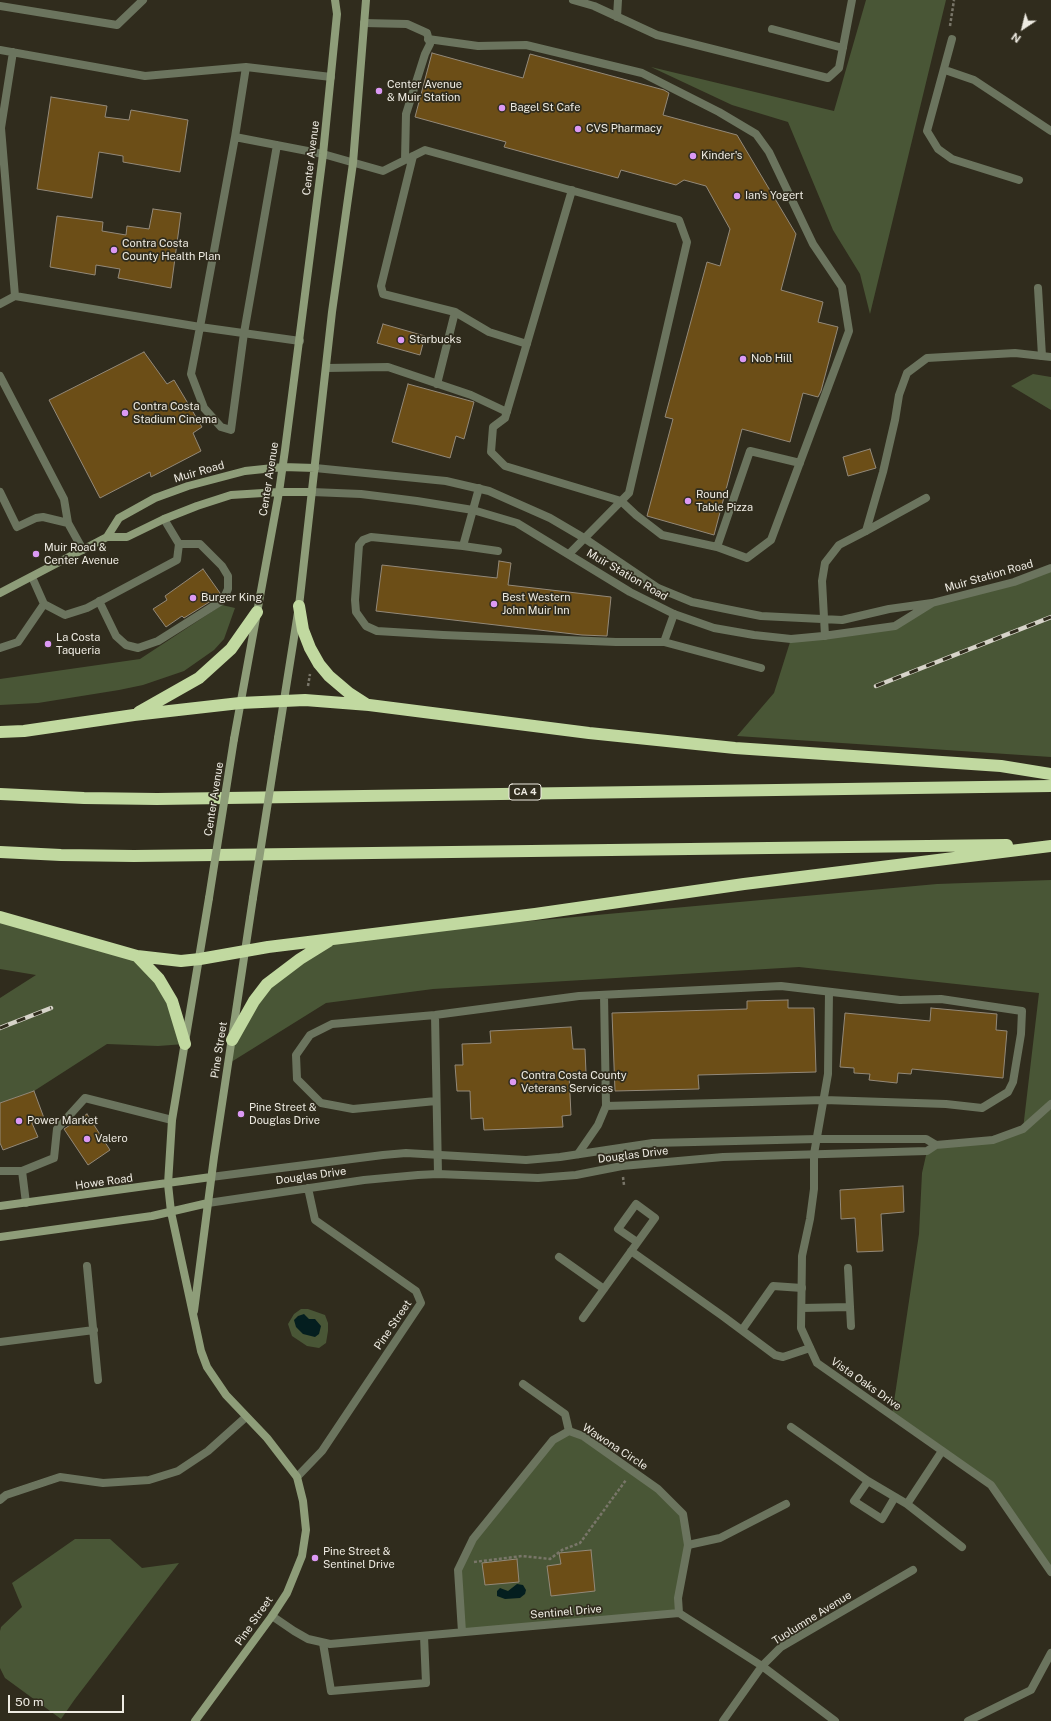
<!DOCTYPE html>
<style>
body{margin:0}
#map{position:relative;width:1051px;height:1721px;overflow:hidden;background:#302c1d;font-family:"Public Sans",sans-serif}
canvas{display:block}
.north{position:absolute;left:1003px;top:8px;width:40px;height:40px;-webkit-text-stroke:3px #302c1d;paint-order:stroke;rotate:215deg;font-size:11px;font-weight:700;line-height:16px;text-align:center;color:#eeebe2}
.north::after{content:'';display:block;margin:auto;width:14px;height:18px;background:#eeebe2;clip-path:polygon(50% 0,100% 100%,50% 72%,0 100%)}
.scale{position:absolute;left:8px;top:1695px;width:116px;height:18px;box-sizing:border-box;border:2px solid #eeebe2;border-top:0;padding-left:5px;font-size:12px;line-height:14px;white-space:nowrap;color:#eeebe2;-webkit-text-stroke:3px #302c1d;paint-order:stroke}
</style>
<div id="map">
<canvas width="1051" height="1721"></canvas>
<div class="north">N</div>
<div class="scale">50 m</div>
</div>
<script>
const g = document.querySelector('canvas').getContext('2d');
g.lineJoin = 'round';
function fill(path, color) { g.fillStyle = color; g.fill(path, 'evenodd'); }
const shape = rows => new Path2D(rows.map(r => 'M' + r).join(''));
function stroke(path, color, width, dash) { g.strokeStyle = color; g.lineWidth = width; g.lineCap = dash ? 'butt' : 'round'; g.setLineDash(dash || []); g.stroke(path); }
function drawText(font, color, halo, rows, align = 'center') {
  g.font = font + ' "Public Sans",sans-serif'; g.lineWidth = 3.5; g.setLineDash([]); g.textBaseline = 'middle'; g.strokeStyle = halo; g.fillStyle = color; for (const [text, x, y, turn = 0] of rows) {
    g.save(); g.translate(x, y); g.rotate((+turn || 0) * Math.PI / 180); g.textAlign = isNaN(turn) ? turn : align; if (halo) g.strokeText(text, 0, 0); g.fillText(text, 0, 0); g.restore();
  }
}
fill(shape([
 [866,0,946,0,870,314,860,274,833,230,788,122,732,105,651,67,834,111],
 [1033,374,1051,377,1051,410,1011,386],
 [1051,568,1051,757,737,736,774,693,791,639,895,626,932,603],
 [222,605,235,608,224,639,214,650,184,671,143,685,119,690,38,703,0,705,0,679,140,659],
 [1051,880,1051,1572,991,1485,892,1415,919,1234,922,1173,927,1151,1023,1129,1039,993,799,967,433,989,326,1003,228,1064,232,1040,254,1001,333,939,937,884],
 [0,917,137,956,159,979,185,1044,158,1046,107,1044,34,1091,0,1103,0,998,36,975,0,969],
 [301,1309,308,1309,325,1315,328,1323,328,1331,326,1343,319,1348,307,1346,292,1336,288,1324,294,1314],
 [569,1431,658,1489,683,1514,688,1545,679,1613,462,1632,458,1570,473,1539,553,1440],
 [75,1539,110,1539,142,1568,179,1563,75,1699,61,1719,5,1678,0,1668,0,1631,1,1627,22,1607,12,1583]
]), '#495636');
fill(shape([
 [304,1314,309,1319,315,1319,321,1326,319,1334,315,1337,303,1334,296,1327,294,1320,298,1316],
 [517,1584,523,1585,526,1590,525,1594,520,1598,505,1599,497,1596,497,1591,500,1588,508,1591]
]), '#041e1f');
const building = shape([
 [432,53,523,78,530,54,664,90,669,93,663,115,737,135,796,234,781,290,823,302,818,322,838,327,821,391,818,397,803,393,790,442,742,429,714,535,647,516,673,419,665,417,707,262,720,266,730,229,706,186,684,180,676,185,621,170,618,178,504,147,506,142,415,117,432,53],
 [51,97,107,106,105,117,129,120,131,110,188,120,180,172,123,162,123,156,99,152,92,198,37,189,51,97],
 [153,209,181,213,171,288,118,278,120,269,96,265,95,275,50,267,57,216,103,222,102,231,126,235,127,226,149,229,153,209],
 [383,324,425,336,420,355,377,343,383,324],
 [144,352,167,384,174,380,202,427,193,433,201,451,151,477,150,472,100,498,49,400,144,352],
 [408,384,474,402,464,439,456,436,450,458,392,442,408,384],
 [870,449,876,468,848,476,843,457,870,449],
 [499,561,511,563,508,585,611,597,607,636,582,635,376,611,382,565,497,578,499,561],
 [203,569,220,593,219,596,184,618,182,616,166,627,153,609,167,600,165,596,203,569],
 [788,1000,788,1008,814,1008,816,1072,698,1075,699,1089,615,1091,612,1013,747,1009,747,1001,788,1000],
 [931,1008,997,1014,996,1030,1007,1031,1003,1078,912,1069,911,1074,898,1073,897,1083,869,1080,870,1074,854,1073,854,1068,840,1067,845,1013,930,1021,931,1008],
 [571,1027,573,1049,585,1049,586,1073,569,1074,571,1115,562,1116,563,1127,484,1130,483,1118,471,1119,470,1091,457,1091,455,1065,463,1065,462,1044,491,1043,490,1031,571,1027],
 [34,1091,44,1118,32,1123,38,1137,3,1150,0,1143,0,1103,34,1091],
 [87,1114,110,1150,88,1165,64,1129,87,1114],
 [903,1186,904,1212,881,1214,883,1251,857,1252,855,1218,841,1219,840,1190,903,1186],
 [591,1550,595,1591,551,1596,547,1566,561,1564,559,1553,591,1550],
 [517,1559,519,1582,485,1585,482,1563,517,1559]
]);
fill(building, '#6c4e17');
stroke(building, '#938979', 1);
stroke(shape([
 [950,26,954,0],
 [308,686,310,674],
 [623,1177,624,1185],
 [474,1562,522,1556,550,1559,562,1550,580,1543,626,1480]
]), '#797669', 2.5, [3, 2]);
stroke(shape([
 [573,0,594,6,657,35,828,78,839,68,852,0],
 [0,6,117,25,143,0],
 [617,17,618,0],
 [364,23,407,24,427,33,430,44,425,54,406,114,405,160],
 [772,29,843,48],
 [428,39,478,46,526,45,642,73,719,112,756,134,769,152,813,244,842,287,849,331,771,540,747,558,717,547,662,535,636,515,621,501,505,466,491,452,493,427,505,418,572,190],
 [952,39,927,131,938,149,952,159,1019,180],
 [0,50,145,76,246,67],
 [13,52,1,128,15,296,200,327,191,374,204,408,221,427,231,430,244,333,277,145],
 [945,70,974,80,1051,131],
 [235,137,246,67,331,77],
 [413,156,381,286,383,294,455,312,489,332,527,344],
 [1038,288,1042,356],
 [0,304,15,296],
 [300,341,200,327,235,137,323,154,383,171,425,150,679,220,687,242,629,493,569,554],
 [327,368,388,367,471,395,507,412],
 [0,376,64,499,68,523],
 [437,384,455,312],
 [479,488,463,546,371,537,363,540,359,545,355,600,356,612,366,626,377,631,443,635,616,642,664,642,674,614],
 [0,492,17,527,36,518,43,517,68,523,83,550],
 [866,531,926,498],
 [463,546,498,551],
 [717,547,750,451,800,463],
 [32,577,44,604,65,615,87,608,177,560,179,544,164,519],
 [99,601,116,636,126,645,138,648,158,641,223,600,228,589,228,576,222,566,200,544,179,544],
 [664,642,761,668],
 [0,648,18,642,44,604],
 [435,1015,438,1174],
 [436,1101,353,1109,321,1103,297,1079,296,1055,310,1035,332,1024,435,1015,579,996,781,986,900,1000,941,999,1022,1011,1021,1034,1013,1082,1008,1092,982,1108,946,1104,824,1100,606,1106],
 [578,1154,598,1125,606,1106,604,995],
 [814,1154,828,1074,829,992],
 [0,1171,22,1171,26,1203],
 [22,1171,54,1158,57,1129,85,1098,172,1120],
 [631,1251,724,1317,775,1355,783,1357,810,1348],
 [559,1257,604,1289],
 [850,1307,851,1326],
 [802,1308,850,1307,848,1268],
 [583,1318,655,1218,636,1204,618,1229,637,1242],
 [742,1330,773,1286,802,1288],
 [523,1384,565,1414,569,1431],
 [791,1427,868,1481,907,1504,962,1547],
 [868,1481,854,1501,882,1519,895,1497],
 [907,1504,942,1451],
 [688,1545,720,1538,786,1504],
 [323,1643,331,1691,426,1683,424,1636]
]), '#6b745e', 8);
stroke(shape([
 [312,492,361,494,417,501,473,510,517,523,630,592,674,614,714,628,754,635,791,639,823,636,895,626,932,603,889,609,842,620,761,616,726,609,692,602,658,588,584,538,550,518,489,491,446,481,315,468],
 [932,603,1014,582,1051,568],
 [825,636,822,581,825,563,839,545,866,531,883,472,895,420,899,395,907,373,927,358,1015,353,1051,357],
 [814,1154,814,1189,810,1219,802,1256,801,1328,817,1363,991,1485,1051,1572],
 [211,1177,383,1155,406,1153,526,1160,560,1157,653,1143,817,1139,926,1139,936,1145],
 [208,1203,364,1180,418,1175,438,1174,538,1178,576,1175,622,1166,723,1157,927,1151,936,1145,993,1140,1023,1129,1051,1104],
 [87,1266,98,1380],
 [0,1342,94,1330],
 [297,1477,322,1451,421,1303,416,1291,315,1220,308,1188],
 [0,1500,6,1495,60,1477,103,1483,149,1480,178,1471,208,1451,246,1417],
 [272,1616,294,1631,308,1639,330,1644,679,1613,762,1666,835,1721],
 [462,1632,458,1570,473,1539,553,1440,569,1431,583,1436,658,1489,683,1514,688,1545,678,1598,679,1613],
 [723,1721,762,1666,781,1647,913,1570],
 [968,1721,1031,1690,1051,1653]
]), '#6b745e', 8);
stroke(shape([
 [107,537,127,537,164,519,197,506,231,495,279,492,312,492],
 [0,593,107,537,119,518,155,498,188,486,245,471,283,467,315,468],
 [278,738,299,606,332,312,353,163,366,0],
 [234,739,279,492,285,450,323,154,337,14,335,0],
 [0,1206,211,1177],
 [0,1237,152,1216,208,1203],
 [194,1311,214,1157,253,898],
 [195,1721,272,1616,287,1593,302,1556,306,1530,303,1501,297,1477,267,1438,226,1395,207,1367,201,1351,171,1212,168,1184,172,1120,209,898]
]), '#8e9d79', 8);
stroke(shape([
 [299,606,303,630,310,648,319,664,329,676,349,693,366,704],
 [139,712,199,678,231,649,257,612],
 [0,732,24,731,134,715,240,703,305,700,369,705,589,733,735,748,1001,766,1051,774],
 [0,794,84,798,157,799,1051,786],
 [0,852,61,855,134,856,1007,845],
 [0,917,137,956,181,961,200,959,268,947,535,914,744,884,1051,846],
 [137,956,159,979,172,1001,185,1044],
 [232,1040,254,1001,267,984,300,959,329,941]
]), '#c1d9a0', 12);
const rail = shape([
 [876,686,1051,617],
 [0,1028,51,1008]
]);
stroke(rail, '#d6d3c9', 4.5);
stroke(rail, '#302c1d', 3, [9]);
stroke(shape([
 [209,898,234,739],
 [253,898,278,738]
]), '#8e9d79', 8);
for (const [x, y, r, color] of [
 [379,91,4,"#dc99f4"],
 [502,108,4,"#dc99f4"],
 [578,129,4,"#dc99f4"],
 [693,156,4,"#dc99f4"],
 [737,196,4,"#dc99f4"],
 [114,250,4,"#dc99f4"],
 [401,340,4,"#dc99f4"],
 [743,359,4,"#dc99f4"],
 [125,413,4,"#dc99f4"],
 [688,501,4,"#dc99f4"],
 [36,554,4,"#dc99f4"],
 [193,598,4,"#dc99f4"],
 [494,604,4,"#dc99f4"],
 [48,644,4,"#dc99f4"],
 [513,1082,4,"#dc99f4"],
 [241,1114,4,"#dc99f4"],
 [19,1121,4,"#dc99f4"],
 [87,1139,4,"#dc99f4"],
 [315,1558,4,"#dc99f4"]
]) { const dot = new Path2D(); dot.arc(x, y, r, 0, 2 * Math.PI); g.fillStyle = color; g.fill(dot); stroke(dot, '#302c1d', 1.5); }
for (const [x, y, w] of [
 [525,792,32]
]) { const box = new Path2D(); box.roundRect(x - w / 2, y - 8, w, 16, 3); g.fillStyle = '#302c1d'; g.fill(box); stroke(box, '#eeebe2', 1); }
drawText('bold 10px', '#eeebe2', null, [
 ["CA 4",525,792]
]);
drawText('11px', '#eeebe2', '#302c1d', [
 ["Center Avenue",387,85],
 ["& Muir Station",387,98],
 ["Bagel St Cafe",510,108],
 ["CVS Pharmacy",586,129],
 ["Kinder's",701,156],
 ["Ian's Yogert",745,196],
 ["Contra Costa",122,244],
 ["County Health Plan",122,257],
 ["Starbucks",409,340],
 ["Nob Hill",751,359],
 ["Contra Costa",133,407],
 ["Stadium Cinema",133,420],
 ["Round",696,495],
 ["Table Pizza",696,508],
 ["Muir Road &",44,548],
 ["Center Avenue",44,561],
 ["Burger King",201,598],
 ["Best Western",502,598],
 ["John Muir Inn",502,611],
 ["La Costa",56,638],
 ["Taqueria",56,651],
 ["Contra Costa County",521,1076],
 ["Veterans Services",521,1089],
 ["Pine Street &",249,1108],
 ["Douglas Drive",249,1121],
 ["Power Market",27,1121],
 ["Valero",95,1139],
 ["Pine Street &",323,1552],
 ["Sentinel Drive",323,1565]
], 'left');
drawText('11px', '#eeebe2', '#302c1d', [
 ["Center Avenue",311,158,-83],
 ["Muir Road",199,472,-16],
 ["Center Avenue",269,479,-81],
 ["Muir Station Road",627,575,30],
 ["Muir Station Road",989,576,-16],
 ["Center Avenue",214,799,-81],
 ["Pine Street",219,1050,-81],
 ["Douglas Drive",633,1155,-7],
 ["Douglas Drive",311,1176,-8],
 ["Howe Road",104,1182,-8],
 ["Pine Street",393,1325,-56],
 ["Vista Oaks Drive",866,1384,35],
 ["Wawona Circle",615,1447,33],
 ["Sentinel Drive",566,1612,-5],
 ["Tuolumne Avenue",812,1618,-32],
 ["Pine Street",254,1621,-55]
]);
</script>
